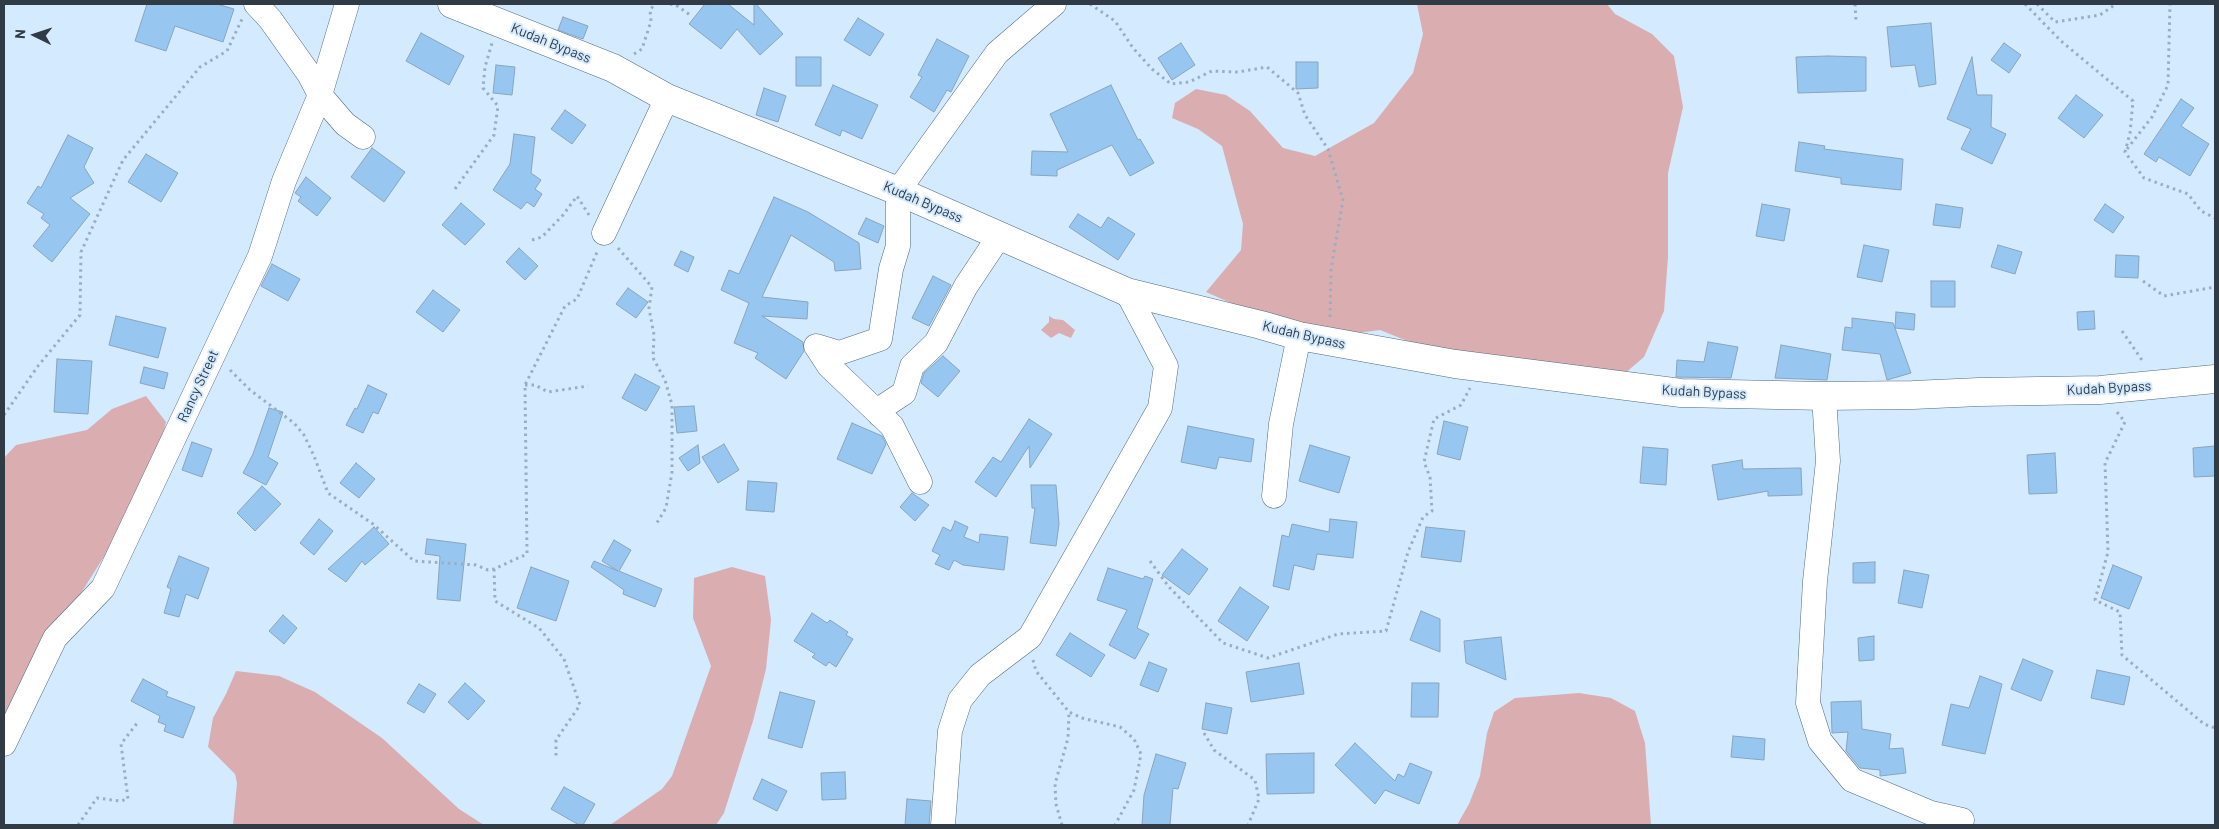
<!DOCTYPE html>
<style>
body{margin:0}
#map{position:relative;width:2219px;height:829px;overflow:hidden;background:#d3eaff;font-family:Barlow,sans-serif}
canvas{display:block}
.frame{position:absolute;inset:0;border:5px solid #303b46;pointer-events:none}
.north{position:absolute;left:10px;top:10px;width:50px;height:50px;-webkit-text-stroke:4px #d3eaff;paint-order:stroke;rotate:274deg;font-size:14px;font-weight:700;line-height:20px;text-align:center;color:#303b46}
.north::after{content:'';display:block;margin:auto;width:18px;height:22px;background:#303b46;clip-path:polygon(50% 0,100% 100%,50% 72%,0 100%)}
</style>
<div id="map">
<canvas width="2219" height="829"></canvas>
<div class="frame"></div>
<div class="north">N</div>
</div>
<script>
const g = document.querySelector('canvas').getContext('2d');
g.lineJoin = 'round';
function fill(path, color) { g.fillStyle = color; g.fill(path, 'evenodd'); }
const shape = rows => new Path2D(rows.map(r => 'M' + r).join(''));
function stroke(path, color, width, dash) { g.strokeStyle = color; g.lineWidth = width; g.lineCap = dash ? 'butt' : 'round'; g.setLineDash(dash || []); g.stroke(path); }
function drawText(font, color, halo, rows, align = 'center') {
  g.font = font + ' Barlow,sans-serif'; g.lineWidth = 4; g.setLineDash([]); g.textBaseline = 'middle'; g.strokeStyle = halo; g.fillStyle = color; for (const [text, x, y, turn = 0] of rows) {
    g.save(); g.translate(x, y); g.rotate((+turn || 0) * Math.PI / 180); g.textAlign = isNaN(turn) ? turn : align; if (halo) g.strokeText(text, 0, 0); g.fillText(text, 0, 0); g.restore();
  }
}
fill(shape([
 [1417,4,1607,4,1615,14,1652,34,1674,56,1683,107,1668,173,1668,257,1664,311,1644,357,1617,380,1484,363,1410,342,1380,330,1350,334,1279,317,1233,304,1206,292,1241,250,1243,224,1222,146,1198,129,1172,118,1175,103,1196,89,1226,95,1250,111,1283,148,1315,156,1374,123,1413,73,1423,34],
 [1049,316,1054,319,1063,320,1075,330,1071,338,1059,333,1051,338,1041,330,1049,322],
 [146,396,166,422,158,458,117,536,4,715,4,458,16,445,87,430,112,409],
 [732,567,765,576,771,620,766,669,753,721,724,813,716,825,610,825,662,789,672,776,711,666,693,618,694,578],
 [236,671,279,676,315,692,382,738,459,809,484,825,233,825,237,783,235,774,208,747,213,718,226,694],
 [1579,693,1611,698,1635,711,1645,743,1651,825,1457,825,1469,804,1480,776,1487,733,1494,712,1515,698]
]), '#daaeb1');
const building = shape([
 [147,4,217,4,234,9,223,42,175,26,166,51,135,41,147,4],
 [705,4,728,4,754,25,754,4,756,4,783,34,760,55,737,29,721,49,689,24,705,4],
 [563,17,588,26,583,39,558,30,563,17],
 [858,18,884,34,870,56,844,40,858,18],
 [1931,23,1936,84,1919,87,1915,65,1891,67,1887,27,1931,23],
 [421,33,464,56,449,85,406,61,421,33],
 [937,39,969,56,951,92,947,90,934,112,910,97,922,77,918,75,937,39],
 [1181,43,1195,65,1172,80,1158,58,1181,43],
 [2004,43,2021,55,2009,73,1991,60,2004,43],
 [1828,56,1866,57,1866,91,1798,93,1796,57,1828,56],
 [796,57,821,57,821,86,796,86,796,57],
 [1972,57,1977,95,1992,95,1991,127,2006,134,1992,164,1961,149,1971,129,1947,119,1972,57],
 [1296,62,1318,62,1318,88,1296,89,1296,62],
 [496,65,515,67,512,95,493,93,496,65],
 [833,85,878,105,862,139,842,130,840,136,815,125,833,85],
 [1111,85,1138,140,1140,139,1154,163,1130,176,1112,145,1057,170,1057,176,1031,175,1032,151,1068,152,1050,114,1111,85],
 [764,88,786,96,778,122,756,115,764,88],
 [2076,95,2103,115,2084,138,2058,118,2076,95],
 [2181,99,2194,108,2181,126,2209,144,2190,176,2159,157,2156,162,2144,154,2181,99],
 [565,110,586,125,572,144,551,129,565,110],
 [514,134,535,137,531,173,541,180,535,189,542,194,534,207,527,202,521,209,493,190,510,164,514,134],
 [68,135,93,148,84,167,94,183,70,198,90,214,52,262,33,246,50,225,41,218,44,214,27,203,38,186,41,188,68,135],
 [1799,142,1825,146,1824,149,1903,159,1901,190,1841,184,1841,178,1795,171,1799,142],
 [372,148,405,172,384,202,351,177,372,148],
 [146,154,178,173,161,202,128,182,146,154],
 [306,177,331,198,317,216,298,201,301,197,295,193,306,177],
 [774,197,808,212,859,243,861,269,835,271,834,262,791,235,762,297,808,302,807,319,762,316,803,342,804,351,786,379,755,358,758,353,734,343,749,303,721,290,729,270,739,274,774,197],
 [461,203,485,224,465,245,442,225,461,203],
 [1762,204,1790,209,1784,241,1756,236,1762,204],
 [1936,204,1963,208,1960,228,1933,225,1936,204],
 [2105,204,2124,217,2113,233,2094,220,2105,204],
 [1078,214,1101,228,1108,217,1135,234,1118,260,1069,227,1078,214],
 [866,218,884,226,878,243,858,234,866,218],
 [1864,245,1889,250,1882,282,1857,277,1864,245],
 [1998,245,2022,252,2015,274,1991,267,1998,245],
 [519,248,538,266,525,280,506,262,519,248],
 [681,251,694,257,688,272,674,265,681,251],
 [2116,255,2139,256,2138,278,2115,277,2116,255],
 [272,264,300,279,288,301,261,286,272,264],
 [933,276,951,285,929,326,912,318,933,276],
 [1931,281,1955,281,1955,307,1931,307,1931,281],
 [628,288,648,302,636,318,616,304,628,288],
 [433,290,460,310,443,332,416,312,433,290],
 [2094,311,2095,329,2078,330,2077,312,2094,311],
 [1896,312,1915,314,1914,330,1895,328,1911,373,1887,380,1880,354,1842,350,1845,327,1852,328,1852,318,1893,323,1895,328,1896,312],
 [116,316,166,328,158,358,109,345,116,316],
 [1708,342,1738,347,1731,378,1676,377,1677,360,1704,362,1708,342],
 [1781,345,1831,354,1827,380,1775,378,1781,345],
 [943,356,960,371,938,397,921,383,924,373,943,356],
 [57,359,92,361,88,414,54,412,57,359],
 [144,367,168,373,164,389,140,383,144,367],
 [635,374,660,387,646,411,622,398,635,374],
 [368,385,387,394,378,414,373,412,363,433,346,425,355,408,357,409,368,385],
 [694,406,697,431,677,433,674,407,694,406],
 [269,408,283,412,268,457,278,463,266,485,243,473,253,454,269,408],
 [1029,419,1052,434,1030,468,1029,446,996,497,975,482,993,457,1001,462,1029,419],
 [1444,421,1468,427,1460,460,1437,454,1444,421],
 [852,423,882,436,886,444,872,474,837,459,852,423],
 [1188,426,1254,439,1251,462,1219,457,1216,469,1181,462,1188,426],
 [192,442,212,449,202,477,182,470,192,442],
 [724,444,739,470,718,483,702,457,724,444],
 [698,445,700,463,688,471,679,458,698,445],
 [1310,445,1350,457,1339,493,1299,481,1310,445],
 [2215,446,2215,476,2194,477,2193,448,2215,446],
 [1643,447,1668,449,1666,485,1640,483,1643,447],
 [2055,453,2057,493,2029,494,2027,455,2055,453],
 [1742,460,1743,469,1801,468,1802,495,1768,496,1768,491,1718,500,1712,465,1742,460],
 [356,463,375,479,359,498,340,483,356,463],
 [748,481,777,483,774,512,746,510,748,481],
 [1031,485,1056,485,1059,524,1056,546,1030,543,1035,508,1032,508,1031,485],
 [262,486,281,504,255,531,237,513,262,486],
 [912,493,929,505,915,521,900,507,912,493],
 [319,519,333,531,314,555,300,543,319,519],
 [1330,519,1357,522,1353,558,1317,554,1314,570,1294,565,1289,590,1273,586,1282,535,1289,537,1292,524,1329,532,1330,519],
 [955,521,968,527,964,537,979,543,980,534,1008,537,1004,570,963,565,954,560,949,570,935,564,940,555,932,551,943,527,951,531,955,521],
 [374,527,389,544,365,565,362,561,346,582,328,569,374,527],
 [1426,527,1465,531,1461,562,1421,557,1426,527],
 [427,539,466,544,460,601,437,599,440,556,425,554,427,539],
 [614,540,631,550,619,571,662,589,655,607,623,594,624,590,591,567,594,561,618,571,602,561,614,540],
 [1182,549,1208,569,1189,595,1162,575,1182,549],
 [179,556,209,568,198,599,186,594,179,617,164,613,171,589,167,587,179,556],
 [1875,562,1875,583,1853,583,1853,563,1875,562],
 [2113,565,2142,577,2129,609,2101,598,2113,565],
 [531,567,569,581,556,621,517,608,531,567],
 [1108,568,1143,579,1145,576,1153,579,1137,628,1149,634,1135,659,1109,645,1127,610,1097,600,1108,568],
 [1904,570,1929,575,1922,608,1898,603,1904,570],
 [1240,587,1269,607,1247,641,1218,621,1240,587],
 [1421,611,1440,619,1440,652,1410,640,1421,611],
 [812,613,827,623,830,620,848,632,846,635,853,639,836,667,829,662,826,666,812,657,815,654,794,641,812,613],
 [283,615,297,628,284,644,269,631,283,615],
 [1070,633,1105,655,1091,677,1056,655,1070,633],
 [1874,636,1874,660,1859,661,1858,638,1874,636],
 [1501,637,1506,680,1466,663,1464,641,1501,637],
 [2023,659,2053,671,2041,701,2011,689,2023,659],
 [1149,662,1167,669,1158,692,1140,685,1149,662],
 [1299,663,1304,694,1251,702,1246,672,1299,663],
 [2097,670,2130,677,2124,705,2091,698,2097,670],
 [1980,676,2002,684,1985,754,1942,745,1951,704,1969,708,1980,676],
 [143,679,168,692,166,696,195,707,183,738,164,731,166,725,158,722,160,716,131,701,143,679],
 [465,683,485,701,468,720,448,702,465,683],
 [1412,683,1439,683,1438,717,1411,717,1412,683],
 [419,684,436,694,424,713,407,703,419,684],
 [780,692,815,701,802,748,768,738,780,692],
 [1861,701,1862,729,1891,734,1889,749,1903,748,1906,773,1880,776,1880,770,1860,768,1846,751,1848,732,1832,733,1831,702,1861,701],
 [1206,703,1232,708,1227,734,1202,729,1206,703],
 [1733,736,1765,739,1764,760,1731,757,1733,736],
 [1355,743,1395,781,1398,774,1404,777,1410,763,1432,772,1419,804,1385,790,1375,804,1335,765,1355,743],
 [1314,753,1314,793,1267,794,1266,754,1314,753],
 [1156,754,1186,763,1178,789,1173,788,1170,825,1142,825,1144,795,1156,754],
 [845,772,846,799,822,800,821,773,845,772],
 [762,779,787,791,777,811,753,799,762,779],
 [564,787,595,804,583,825,579,825,551,809,564,787],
 [907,799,931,801,929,825,905,825,907,799]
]);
fill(building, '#97c7f1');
stroke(building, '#89a4bc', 1);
const street = shape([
 [256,4,270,19,309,74,320,95,345,124,363,137],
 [604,233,667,98],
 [1824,396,1828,461,1815,581,1808,703,1820,741,1852,780,1931,813,1962,820],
 [880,415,884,406,904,393,912,366,936,343,966,286,1000,235],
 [920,482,892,426,829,366,816,346,839,353,880,339,891,269,898,246,898,191,997,53,1054,4],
 [1274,496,1281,424,1299,336],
 [4,744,55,638,103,588,260,256,284,181,320,95,347,4],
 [943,825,950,731,960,700,980,675,1030,637,1160,408,1166,366,1127,292]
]);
const secondary = shape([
 [452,4,613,68,667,98,898,191,1127,292,1261,325,1299,336,1455,364,1681,393,1824,396,1913,395,1979,392,2100,390,2215,379]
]);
stroke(street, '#516b81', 25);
stroke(secondary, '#516b81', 29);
stroke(shape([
 [670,4,676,5,690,15],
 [1090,4,1115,21,1133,48,1152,69,1171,84,1189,82,1212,71,1238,72,1267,67,1298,93,1305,115,1328,149,1343,200,1331,269,1330,319],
 [1855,4,1856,21],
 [2025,4,2061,41,2133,101,2130,133,2125,152,2144,178,2188,194,2201,211,2215,218],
 [2037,4,2055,22,2100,15,2116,4],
 [634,54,642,49,651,21,650,10,655,4],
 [2127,149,2152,117,2168,85,2170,4],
 [455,189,494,135,498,106,483,88,485,67,492,43],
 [532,240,542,237,563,215,577,196,589,215],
 [618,248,652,287,649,308,654,335,653,358,665,380,672,405,672,472,666,508,655,526],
 [2143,281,2164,296,2215,287],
 [2122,331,2144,363],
 [230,370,250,390,294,423,304,435,314,456,328,493,373,524,414,561,476,565,488,570,494,569,527,554,525,385,565,306,577,299,597,252],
 [525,385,535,385,548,392,588,386],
 [2117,412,2125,422,2105,463,2108,552,2095,600,2120,612,2122,655,2204,724,2215,728],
 [4,415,38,366,80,315,81,252,123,160,200,67,227,51,242,19],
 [1150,561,1169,587,1223,643,1268,658,1338,634,1386,631,1408,552,1423,517,1432,511,1430,477,1424,462,1434,419,1461,405,1470,388],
 [494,569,495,601,539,628,564,659,580,705,556,740,556,757],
 [1033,660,1036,671,1069,712,1082,718,1120,727,1134,739,1141,754,1134,790,1115,825],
 [1204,733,1214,750,1255,780,1259,799,1248,825],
 [78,825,97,798,120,801,128,799,121,744,138,722],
 [1062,825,1056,804,1055,784,1068,738,1069,712]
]), '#9baec0', 3, [2.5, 4]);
stroke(street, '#fff', 24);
stroke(secondary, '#fff', 28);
drawText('14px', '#303b46', '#d3eaff', [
 ["Kudah Bypass",551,43,22],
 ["Kudah Bypass",923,202,23],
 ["Kudah Bypass",1304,335,13],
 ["Rancy Street",198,386,-65],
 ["Kudah Bypass",2109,388,-3],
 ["Kudah Bypass",1704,392,3]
]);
</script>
